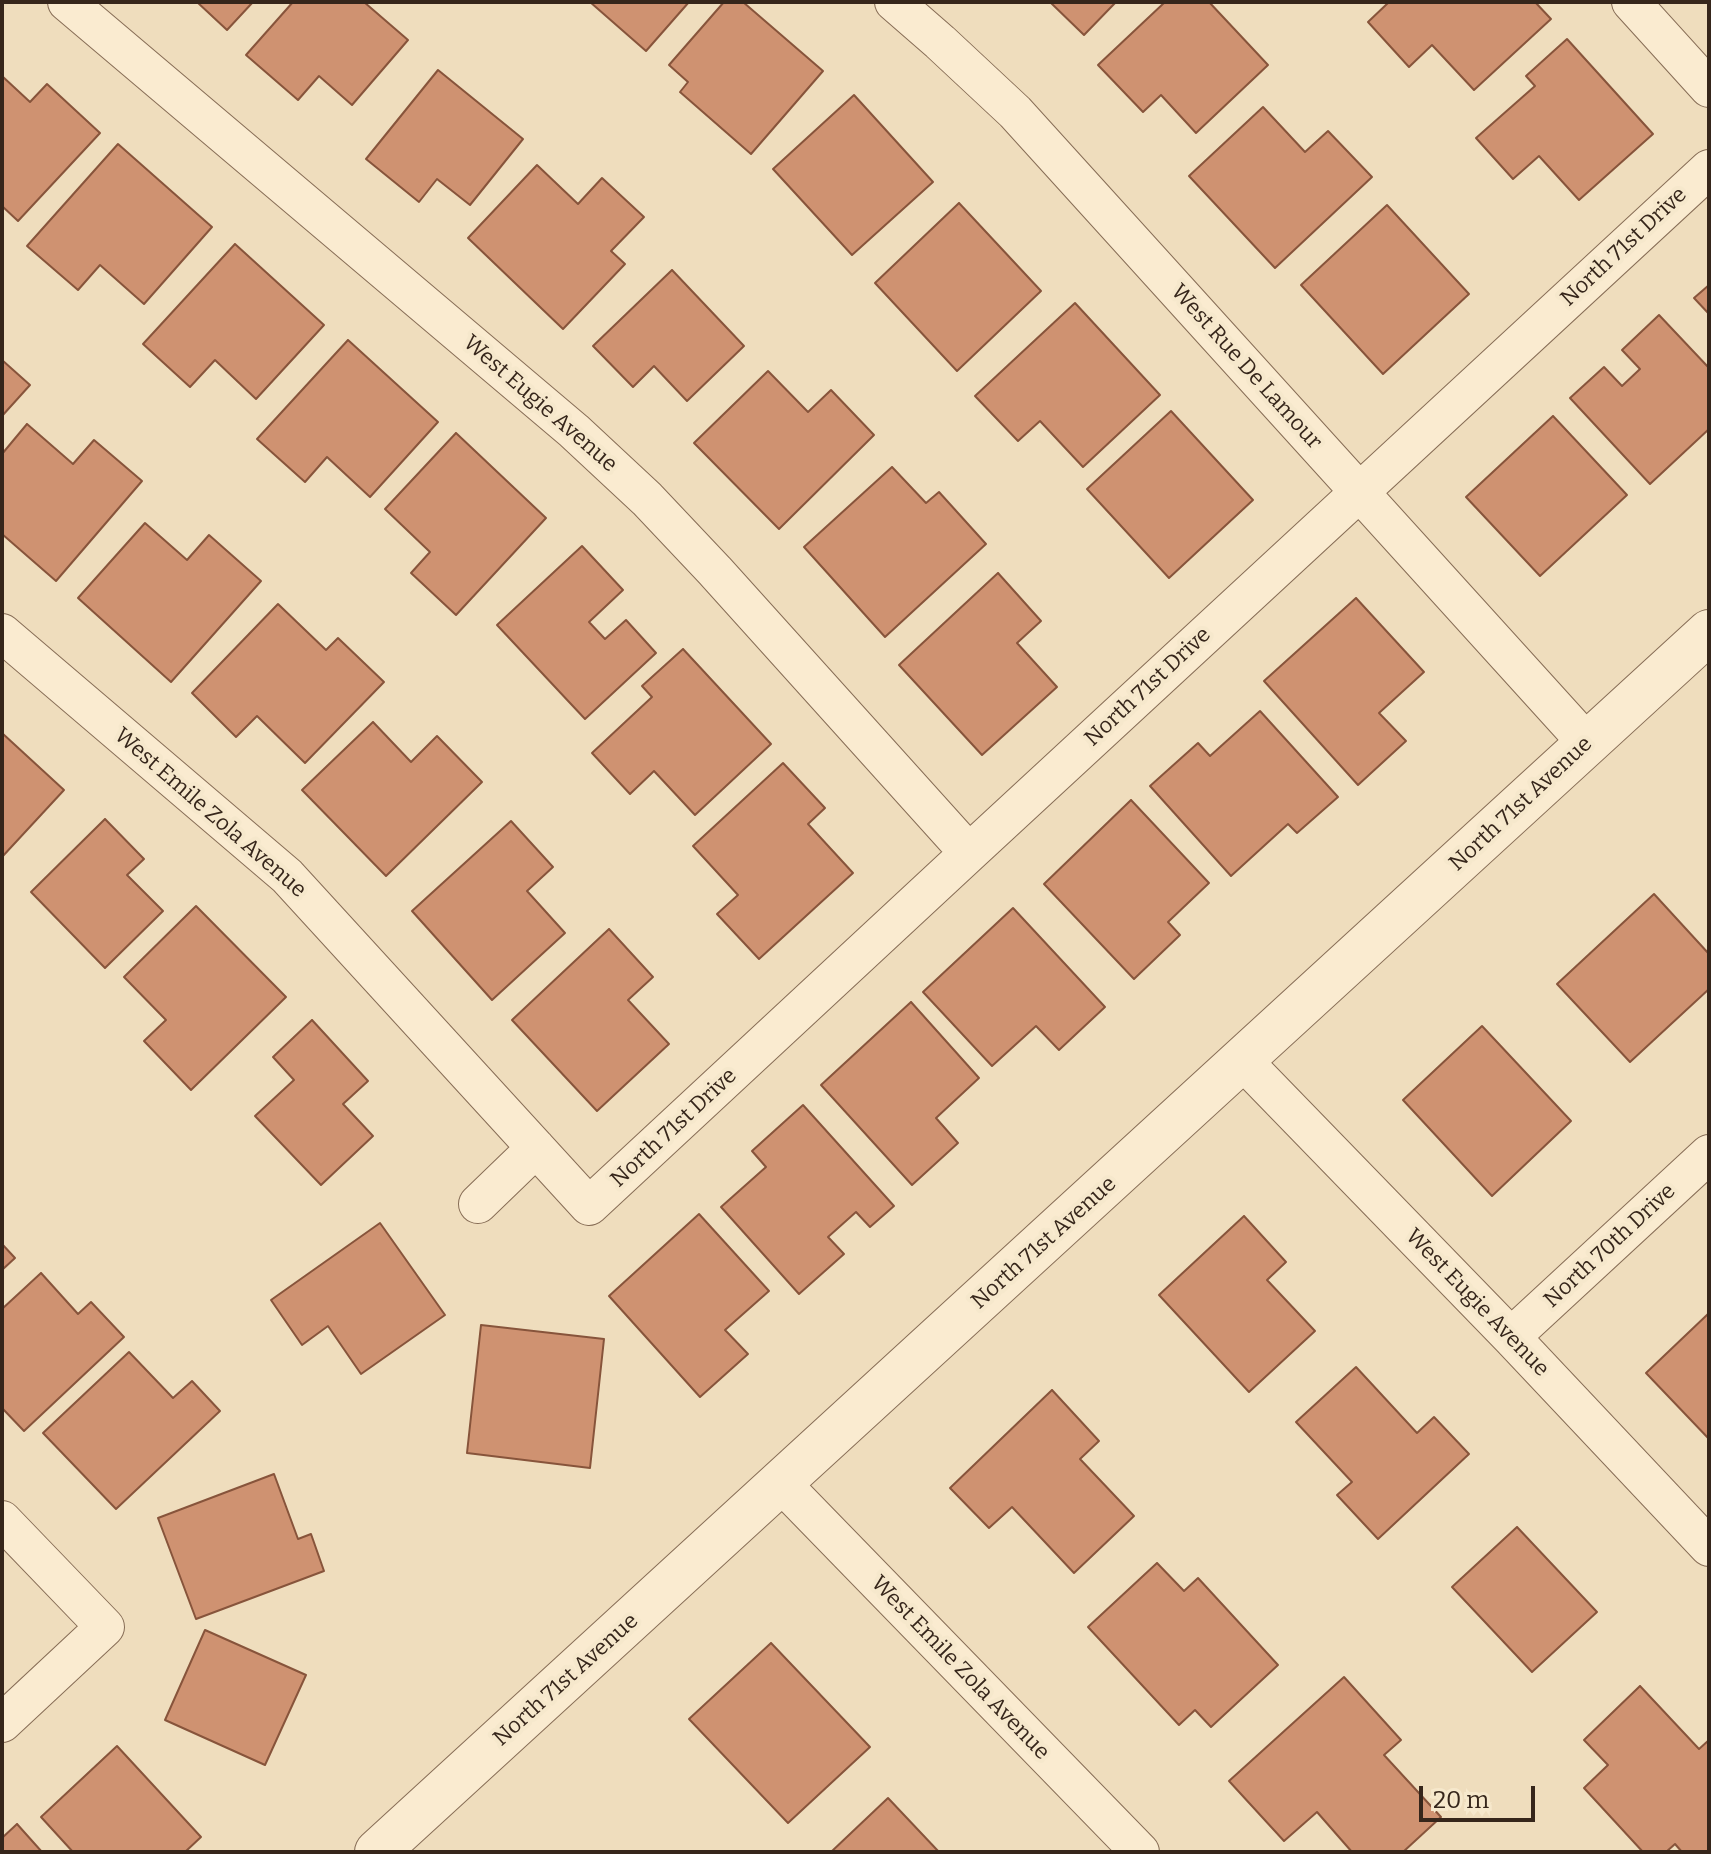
<!DOCTYPE html>
<style>
body{margin:0}
#map{position:relative;width:1711px;height:1854px;overflow:hidden;background:#efddbd;font-family:Bitter,serif}
canvas{display:block}
.frame{position:absolute;inset:0;border:4px solid #36261b;pointer-events:none}
.scale{position:absolute;left:1419px;top:1786px;width:116px;height:36px;box-sizing:border-box;border:4px solid #36261b;border-top:0;padding-left:10px;font-size:24px;line-height:28px;white-space:nowrap;color:#36261b;-webkit-text-stroke:6px #f6e8cc;paint-order:stroke}
</style>
<div id="map">
<canvas width="1711" height="1854"></canvas>
<div class="frame"></div>
<div class="scale">20 m</div>
</div>
<script>
const g = document.querySelector('canvas').getContext('2d');
g.lineJoin = 'round';
function fill(path, color) { g.fillStyle = color; g.fill(path, 'evenodd'); }
const shape = rows => new Path2D(rows.map(r => 'M' + r).join(''));
function stroke(path, color, width, dash) { g.strokeStyle = color; g.lineWidth = width; g.lineCap = dash ? 'butt' : 'round'; g.setLineDash(dash || []); g.stroke(path); }
function drawText(font, color, halo, rows, align = 'center') {
  g.font = font + ' Bitter,serif'; g.lineWidth = 8; g.setLineDash([]); g.textBaseline = 'middle'; g.strokeStyle = halo; g.fillStyle = color; for (const [text, x, y, turn = 0] of rows) {
    g.save(); g.translate(x, y); g.rotate((+turn || 0) * Math.PI / 180); g.textAlign = isNaN(turn) ? turn : align; if (halo) g.strokeText(text, 0, 0); g.fillText(text, 0, 0); g.restore();
  }
}
const building = shape([
 [197,2,253,2,227,30,197,2],
 [293,2,364,2,408,40,352,105,319,76,298,100,246,55,293,2],
 [590,2,689,2,646,51,590,2],
 [724,2,743,2,823,71,751,154,680,92,688,82,669,65,724,2],
 [1050,2,1116,2,1084,35,1050,2],
 [1165,2,1209,2,1268,65,1196,133,1161,95,1143,112,1098,65,1165,2],
 [1389,2,1535,2,1551,19,1474,90,1432,45,1409,67,1368,22,1389,2],
 [1567,39,1653,134,1579,200,1539,156,1513,179,1476,138,1535,86,1526,76,1567,39],
 [438,70,523,139,470,205,437,179,419,202,366,159,438,70],
 [2,76,30,102,47,84,100,133,18,221,2,206,2,76],
 [854,95,933,182,852,255,773,169,854,95],
 [1263,107,1305,152,1328,131,1372,177,1275,268,1189,176,1263,107],
 [118,144,212,227,144,304,100,265,78,290,27,246,118,144],
 [537,165,578,204,602,178,644,217,611,251,625,264,563,329,468,238,537,165],
 [959,203,1041,291,957,371,875,283,959,203],
 [1387,205,1469,294,1383,374,1301,285,1387,205],
 [235,244,324,325,256,399,215,360,190,387,143,344,235,244],
 [672,270,744,346,687,401,654,366,633,387,593,346,672,270],
 [1709,285,1709,314,1694,298,1709,285],
 [1075,303,1160,395,1083,467,1040,421,1018,441,975,396,1075,303],
 [1659,315,1709,368,1709,429,1650,484,1570,398,1604,367,1622,386,1640,369,1622,350,1659,315],
 [348,340,438,422,370,497,327,457,305,482,257,439,348,340],
 [2,360,30,385,2,416,2,360],
 [768,371,808,412,831,390,874,435,779,529,694,443,768,371],
 [1171,411,1253,500,1169,578,1087,489,1171,411],
 [1553,416,1627,495,1540,576,1466,497,1553,416],
 [27,424,73,464,94,440,142,481,56,581,2,534,2,454,27,424],
 [456,433,546,518,456,615,411,573,430,552,385,509,456,433],
 [892,467,926,503,939,492,986,544,885,637,804,547,892,467],
 [145,523,187,560,209,535,261,581,171,682,78,598,145,523],
 [582,546,623,590,589,622,605,639,626,620,656,653,585,719,497,625,582,546],
 [998,573,1041,621,1017,643,1057,687,982,755,899,665,998,573],
 [1356,598,1424,672,1379,713,1406,741,1358,785,1264,681,1356,598],
 [278,604,326,650,338,638,384,682,305,763,257,716,236,737,192,693,278,604],
 [683,649,771,744,695,815,654,771,630,794,592,753,652,697,642,686,683,649],
 [1260,711,1338,797,1297,833,1288,824,1231,876,1150,786,1198,743,1210,756,1260,711],
 [373,722,411,762,437,736,482,782,386,876,302,790,373,722],
 [2,733,64,790,2,857,2,733],
 [783,763,825,808,808,824,853,873,759,959,717,914,738,895,693,846,783,763],
 [1131,800,1209,883,1168,922,1180,935,1134,979,1044,884,1131,800],
 [105,819,144,859,127,875,163,911,105,968,31,892,105,819],
 [511,821,553,867,527,891,565,933,492,1000,412,911,511,821],
 [1654,894,1709,954,1709,989,1630,1062,1557,984,1654,894],
 [196,906,286,997,191,1090,144,1041,166,1020,124,977,196,906],
 [1013,908,1105,1007,1059,1050,1036,1026,992,1066,923,992,1013,908],
 [609,929,653,977,628,1000,669,1044,597,1111,512,1020,609,929],
 [911,1002,979,1078,936,1118,958,1143,912,1185,821,1085,911,1002],
 [312,1020,368,1081,343,1104,373,1136,321,1185,255,1116,294,1080,273,1057,312,1020],
 [1482,1026,1571,1121,1492,1196,1403,1100,1482,1026],
 [803,1105,894,1206,870,1227,856,1212,828,1237,844,1254,799,1294,721,1207,766,1167,752,1151,803,1105],
 [699,1214,769,1291,725,1330,748,1354,700,1397,609,1296,699,1214],
 [1244,1216,1286,1262,1267,1280,1315,1331,1249,1392,1159,1295,1244,1216],
 [380,1223,445,1315,361,1374,328,1326,302,1345,271,1300,380,1223],
 [2,1244,15,1258,2,1270,2,1244],
 [41,1273,78,1314,91,1302,124,1337,24,1431,2,1408,2,1309,41,1273],
 [1709,1313,1709,1439,1646,1373,1709,1313],
 [481,1325,604,1339,590,1468,467,1453,481,1325],
 [129,1352,173,1398,192,1381,220,1411,116,1509,43,1433,129,1352],
 [1356,1367,1417,1433,1434,1417,1469,1454,1378,1539,1337,1495,1352,1482,1296,1422,1356,1367],
 [1052,1390,1099,1441,1080,1459,1134,1516,1074,1573,1012,1507,989,1528,950,1488,1052,1390],
 [274,1474,298,1539,311,1534,324,1571,196,1619,158,1518,274,1474],
 [1517,1527,1597,1612,1532,1672,1452,1587,1517,1527],
 [1157,1563,1184,1591,1198,1578,1278,1665,1211,1727,1195,1710,1179,1725,1088,1627,1157,1563],
 [205,1630,306,1675,265,1765,165,1720,205,1630],
 [771,1643,870,1747,788,1823,689,1719,771,1643],
 [1344,1677,1401,1740,1384,1755,1441,1817,1403,1852,1352,1852,1317,1812,1284,1841,1229,1781,1344,1677],
 [1640,1686,1699,1749,1709,1740,1709,1850,1707,1852,1682,1852,1675,1844,1666,1852,1643,1852,1584,1788,1608,1765,1584,1740,1640,1686],
 [117,1746,201,1837,185,1852,73,1852,41,1817,117,1746],
 [888,1798,939,1852,831,1852,888,1798],
 [17,1824,42,1852,2,1852,2,1838,17,1824]
]);
fill(building, '#cf9271');
stroke(building, '#87543b', 2);
const minor = shape([
 [67,2,574,431,647,499,715,571,969,853],
 [894,2,940,42,1015,112,1587,743],
 [1631,2,1709,88],
 [2,633,287,876,589,1206,969,853,1709,169],
 [1243,1061,1511,1337,1709,1547],
 [478,1204,536,1148],
 [1511,1337,1709,1154],
 [781,1483,1140,1852],
 [2,1520,105,1627,2,1723]
]);
const tertiary = shape([
 [377,1852,1709,632]
]);
stroke(minor, '#876d56', 40);
stroke(tertiary, '#876d56', 46);
stroke(minor, '#faebd0', 38);
stroke(tertiary, '#faebd0', 44);
drawText('22px', '#36261b', '#f6e8cc', [
 ["North 71st Drive",1624,247,-43],
 ["West Rue De Lamour",1246,367,48],
 ["West Eugie Avenue",540,404,41],
 ["North 71st Drive",1148,687,-43],
 ["North 71st Avenue",1521,804,-43],
 ["West Emile Zola Avenue",210,813,41],
 ["North 71st Drive",674,1128,-43],
 ["North 71st Avenue",1044,1243,-42],
 ["North 70th Drive",1610,1246,-43],
 ["West Eugie Avenue",1477,1303,46],
 ["West Emile Zola Avenue",960,1668,46],
 ["North 71st Avenue",566,1680,-42]
]);
</script>
